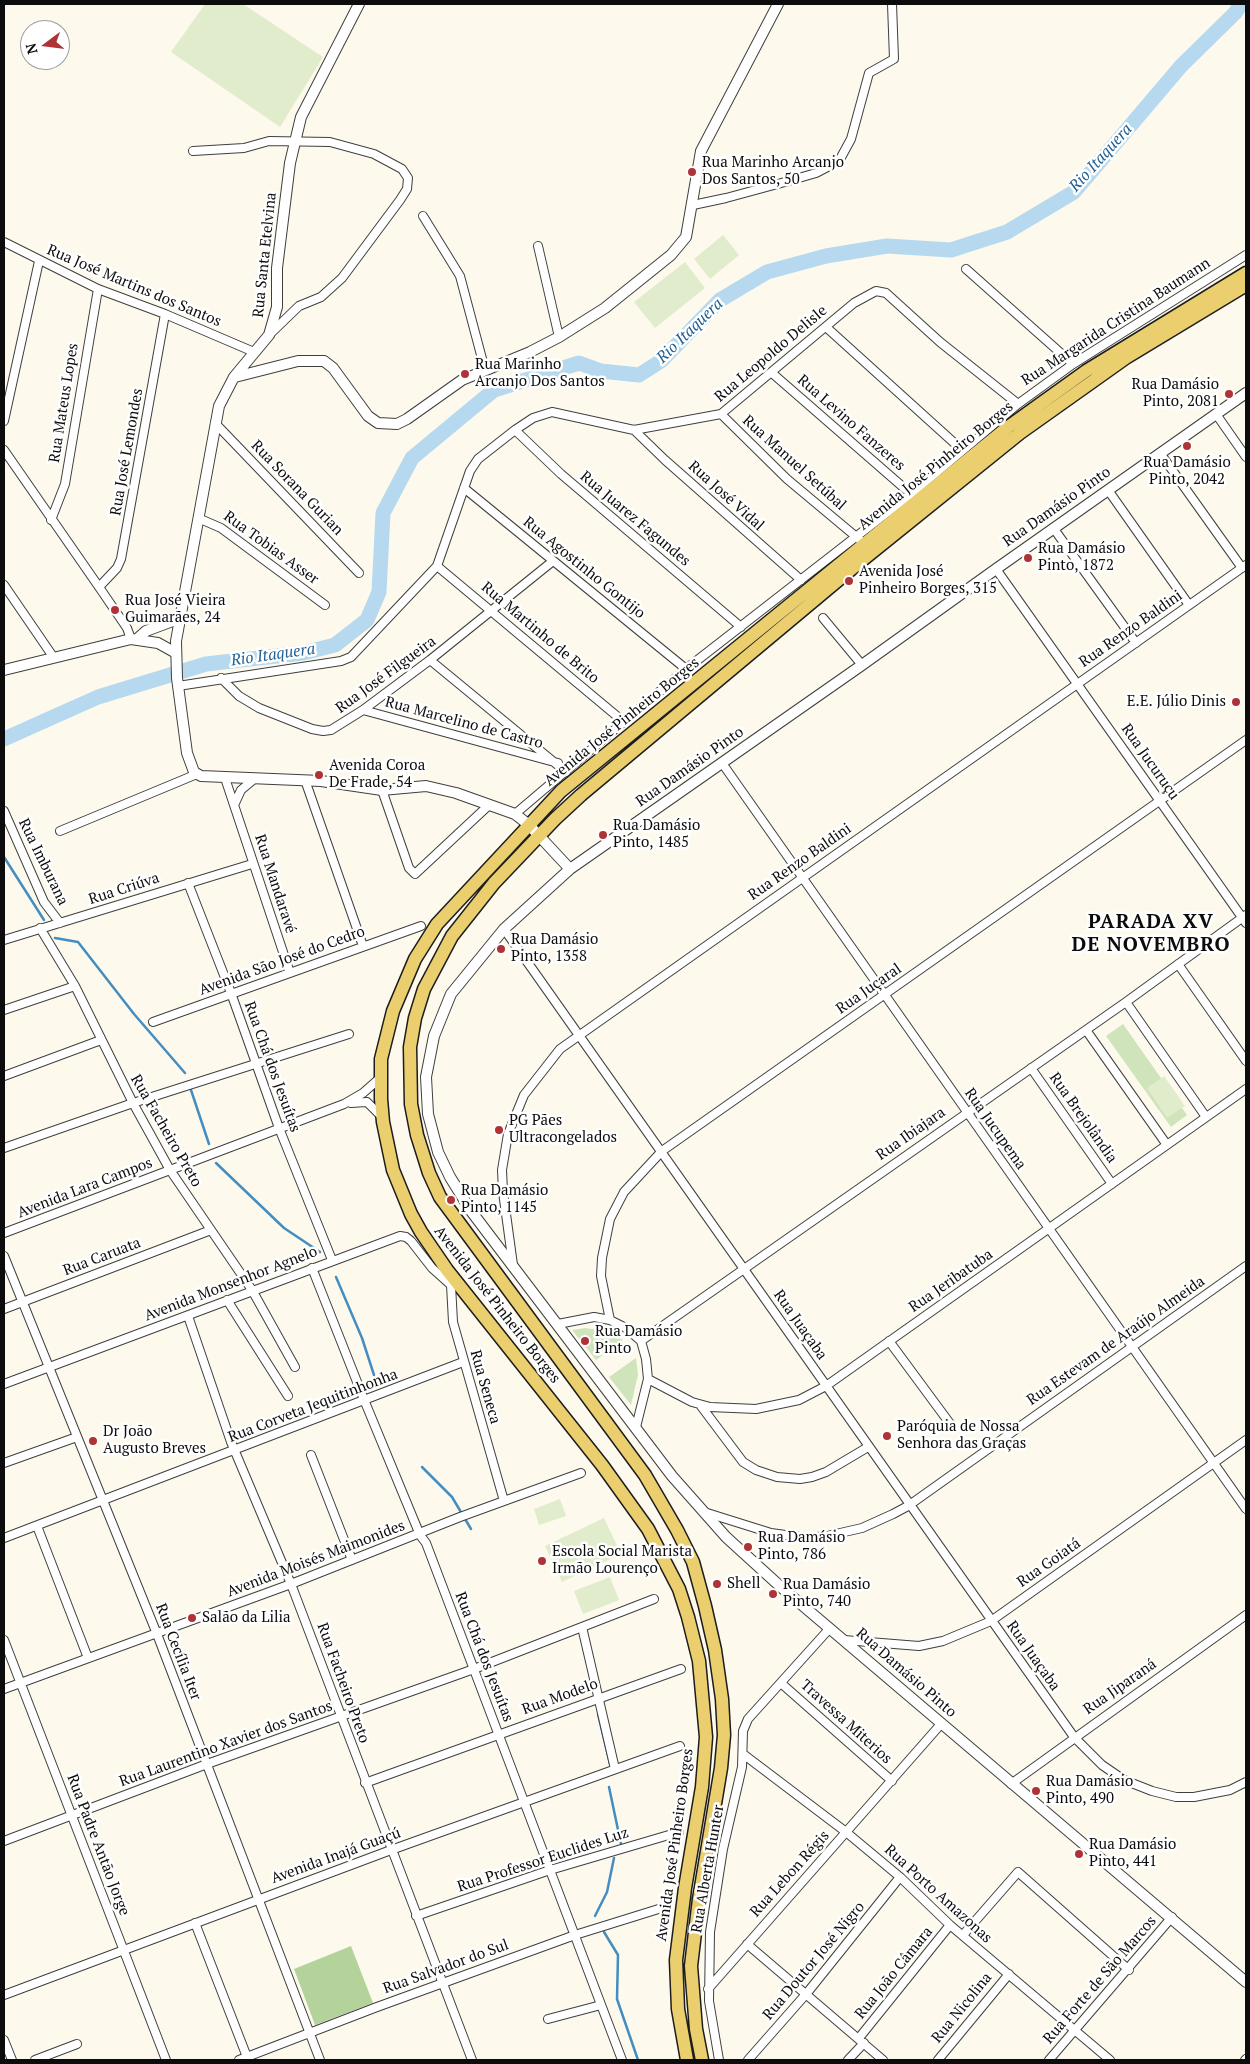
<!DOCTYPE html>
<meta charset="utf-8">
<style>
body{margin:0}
#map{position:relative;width:1250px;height:2064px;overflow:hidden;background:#fdfaed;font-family:"PT Serif",serif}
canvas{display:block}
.frame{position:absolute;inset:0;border:5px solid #0c0c0c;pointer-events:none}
.north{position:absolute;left:20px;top:20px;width:50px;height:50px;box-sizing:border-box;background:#fff;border:1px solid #9e9e9e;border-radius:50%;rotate:255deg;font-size:14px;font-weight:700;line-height:20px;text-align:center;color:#0c0c0c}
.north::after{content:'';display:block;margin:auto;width:18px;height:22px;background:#af3236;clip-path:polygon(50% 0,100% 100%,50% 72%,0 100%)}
</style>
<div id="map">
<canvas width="1250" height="2064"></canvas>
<div class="frame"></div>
<div class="north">N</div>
</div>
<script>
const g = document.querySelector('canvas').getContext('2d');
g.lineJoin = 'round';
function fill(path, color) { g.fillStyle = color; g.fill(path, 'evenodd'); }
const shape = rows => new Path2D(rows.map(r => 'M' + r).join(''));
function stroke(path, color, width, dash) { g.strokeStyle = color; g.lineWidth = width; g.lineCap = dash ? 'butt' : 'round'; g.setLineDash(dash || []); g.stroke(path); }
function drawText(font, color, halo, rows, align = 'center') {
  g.font = font + ' "PT Serif",serif'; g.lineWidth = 5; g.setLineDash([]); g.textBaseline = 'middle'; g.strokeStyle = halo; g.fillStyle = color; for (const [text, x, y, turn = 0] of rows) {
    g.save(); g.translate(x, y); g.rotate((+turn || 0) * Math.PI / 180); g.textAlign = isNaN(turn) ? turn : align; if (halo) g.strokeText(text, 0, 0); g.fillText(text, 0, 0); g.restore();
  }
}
fill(shape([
 [1123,1024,1187,1115,1171,1127,1106,1036],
 [585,1328,605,1331,623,1340,596,1360,572,1330],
 [636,1358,638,1375,631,1405,609,1377]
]), '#cfe4ba');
fill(shape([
 [351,1946,373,2003,315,2025,294,1969]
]), '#b3d39b');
fill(shape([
 [205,4,243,4,323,57,280,127,171,52],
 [723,235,739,255,710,279,694,259],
 [685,262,705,288,655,328,634,302],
 [1164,1076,1185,1106,1167,1118,1147,1088],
 [560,1499,566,1516,539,1525,534,1509],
 [604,1518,621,1554,562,1582,545,1546],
 [610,1577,619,1600,583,1614,574,1591]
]), '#e0eccb');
stroke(shape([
 [4,857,44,920],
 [55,938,78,942,134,1014,185,1073],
 [191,1090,209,1144],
 [216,1163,284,1228,320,1252],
 [336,1277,362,1338,374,1375],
 [422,1467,452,1497,471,1529],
 [598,1714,610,1764],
 [609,1787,621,1844],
 [595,1916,607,1892,614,1858],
 [604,1932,618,1955,617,1999,638,2060]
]), '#448dc0', 2.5);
stroke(shape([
 [4,739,98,697,206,664,303,653,335,645,367,620,379,592,383,513,412,458,494,390,579,363,601,371,639,375,661,361,720,300,767,272,826,256,887,246,951,250,1007,232,1074,192,1181,66,1235,13,1241,4]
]), '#b6d9f0', 15);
const minor = shape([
 [193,151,244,148,269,141,330,142,374,154,402,169,408,178,407,189,400,200,342,278,321,297,299,306,269,335],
 [693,205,726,198,785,182,816,173,839,161,851,139,869,73,894,59,892,4],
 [423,216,460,276,485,370],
 [4,242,98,289,165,314,254,352],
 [538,246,559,337],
 [966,269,1073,364],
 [826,327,962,450],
 [772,373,911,494],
 [721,414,787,479,860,540],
 [1216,414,1246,457],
 [4,421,39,261],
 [215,423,359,573],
 [515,430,561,474,741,627],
 [634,430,665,460,801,580],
 [4,450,99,587,127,628,131,639],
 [1160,453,1242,568],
 [464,488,686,669],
 [1108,490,1189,605],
 [198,518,221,528,325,605],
 [51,520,65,484,98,289],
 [1054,529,1136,643],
 [437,566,624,722],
 [996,569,1246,923],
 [4,585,54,658],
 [99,587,117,568,121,559,165,314],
 [823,618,862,665],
 [430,660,566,772],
 [221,678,239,696,259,708,312,729,323,731,331,730,363,710,430,660,553,561],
 [178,686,341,661,351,657,437,566,470,471,478,459,515,430,533,418,552,412,634,430,721,414,854,303,876,291,886,293,940,342,1018,404],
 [363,710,558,763],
 [722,763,1246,1509],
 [225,778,290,973],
 [305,780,363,946],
 [382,790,409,868,415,874,489,805],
 [235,803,241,790,253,780],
 [4,811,44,902,60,923],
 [515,814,686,669,911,494,1018,404,1073,364,1246,255],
 [60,831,197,774],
 [188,883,231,993,279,1128,332,1260],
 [40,928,75,986,133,1103,170,1170,252,1290,295,1367],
 [504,929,1074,1737,1102,1765,1124,1780,1152,1791,1176,1797,1194,1797,1230,1790,1246,1782],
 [4,940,252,864],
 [1178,964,1246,1061],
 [1126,1002,1206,1117],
 [4,1010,75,986],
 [153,1022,421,926],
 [1086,1030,1167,1145],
 [1031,1068,1112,1184],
 [4,1076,101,1040],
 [351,1103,367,1102,381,1116],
 [4,1148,133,1103,349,1034],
 [4,1233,344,1104,363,1093,380,1078],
 [4,1256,157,1634,320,2060],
 [513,1265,503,1192,502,1170,508,1134,524,1095,560,1049,1246,565],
 [312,1268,365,1402,420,1535,426,1543,622,2060],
 [455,1282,451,1285,453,1322,504,1501],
 [227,1300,288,1396],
 [4,1309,211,1230],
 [188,1316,231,1442,291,1584,472,2060],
 [610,1320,601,1276,602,1258,610,1219,624,1192,662,1151,1246,740],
 [558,1324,594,1317,610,1320,626,1328,641,1341,646,1359,648,1379,636,1427],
 [641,1341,1126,1002,1246,915],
 [889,1341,951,1425],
 [648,1379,692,1402,710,1407,756,1409,799,1400,826,1386,1246,1089],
 [4,1384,400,1236,406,1237,411,1241,432,1268,451,1285],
 [701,1406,743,1462,756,1470,777,1477,800,1479,812,1477,826,1472,868,1447],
 [311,1455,352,1560],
 [4,1463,77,1437],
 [704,1512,771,1533,807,1538,827,1536,862,1528,893,1514,908,1506,1246,1266],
 [37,1526,88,1658],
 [4,1538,463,1362],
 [582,1627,615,1769],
 [4,1640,166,2060],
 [844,1640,919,1646,943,1641,991,1621,1246,1440],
 [782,1684,892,1781],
 [4,1689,291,1584,460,1517,581,1473],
 [743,1754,846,1832,900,1877,950,1925,1110,2060],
 [365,1783,681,1669],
 [1011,1784,1246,1615],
 [4,1841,207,1764,474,1669,654,1599],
 [416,1916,550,1870,679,1832],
 [195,1923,247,2057],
 [963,1935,1018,1872,1129,1970],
 [747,1944,883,2060],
 [708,1989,941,1724],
 [4,1995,391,1850,680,1746],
 [548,2019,601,2005],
 [859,2038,950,1925],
 [4,2040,12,2060],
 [35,2060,77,2044],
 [239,2060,377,2007,575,1935,665,1907],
 [719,2060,709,2001,710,1932,723,1849,742,1767,743,1731,748,1719,830,1628],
 [748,2060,807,1993,900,1877],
 [848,2060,864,2043],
 [938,2060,1009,1974],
 [1049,2060,1172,1917],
 [1245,2060,1246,2059]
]);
const tertiary = shape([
 [359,4,301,117,290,163,277,268,277,307,269,335,234,377,219,406,176,641,177,678,187,753,194,772,201,776,321,781,382,790,426,786,456,793,515,814,529,825,570,869],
 [235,377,298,361,324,361,333,368,368,416,378,423,397,424,407,419,462,380,530,352,559,337,605,308,671,255,686,237,701,151,778,4],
 [1246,393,996,569,862,665,570,869,504,929,451,994,434,1036,426,1077,428,1114,438,1152,450,1177,471,1211,672,1476,703,1511,726,1537,782,1588,1246,1982],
 [137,639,146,631,178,619],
 [4,670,131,639,158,643,176,653]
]);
const primary = shape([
 [687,2060,678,2009,676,1960,685,1888,702,1787,706,1737,699,1661,688,1617,679,1589,648,1529,602,1465,447,1270,421,1232,411,1214,393,1170,383,1122,381,1099,381,1059,393,1011,415,959,437,924,561,791,1008,427,1086,371,1246,273],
 [702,2060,696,2029,691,1966,699,1899,721,1768,724,1735,722,1699,715,1650,705,1606,693,1562,677,1530,645,1475,440,1197,429,1173,417,1135,411,1104,410,1047,415,1018,424,989,452,936,494,883,555,819,581,795,860,562,1020,433,1127,357,1246,285]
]);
stroke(minor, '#3f3f3f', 10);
stroke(tertiary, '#3f3f3f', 12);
stroke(primary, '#1d1d1d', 15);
stroke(minor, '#fff', 8);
stroke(tertiary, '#fff', 10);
stroke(primary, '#ebcf6f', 12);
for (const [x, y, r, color] of [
 [692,172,5,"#af3236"],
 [465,374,5,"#af3236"],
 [1229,394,5,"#af3236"],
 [1187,446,5,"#af3236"],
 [1028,558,5,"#af3236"],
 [849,581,5,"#af3236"],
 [115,610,5,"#af3236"],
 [1236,702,5,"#af3236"],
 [319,775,5,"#af3236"],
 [603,835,5,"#af3236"],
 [501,949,5,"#af3236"],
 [499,1130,5,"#af3236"],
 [451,1200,5,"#af3236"],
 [585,1341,5,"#af3236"],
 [887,1436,5,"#af3236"],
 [93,1441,5,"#af3236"],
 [748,1547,5,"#af3236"],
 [542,1561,5,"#af3236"],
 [717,1584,5,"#af3236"],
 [773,1594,5,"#af3236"],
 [192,1618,5,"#af3236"],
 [1036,1791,5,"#af3236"],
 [1079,1854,5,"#af3236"]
]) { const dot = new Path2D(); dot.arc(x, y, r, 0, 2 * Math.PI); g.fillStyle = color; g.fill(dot); stroke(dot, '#fff', 2); }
drawText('15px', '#0c0c0c', '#fff', [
 ["Rua Marinho Arcanjo",702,163],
 ["Dos Santos, 50",702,180],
 ["Rua Marinho",475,365],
 ["Arcanjo Dos Santos",475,382],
 ["Rua Damásio",1219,385,"right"],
 ["Pinto, 2081",1219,402,"right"],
 ["Rua Damásio",1187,463,"center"],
 ["Pinto, 2042",1187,480,"center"],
 ["Rua Damásio",1038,549],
 ["Pinto, 1872",1038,566],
 ["Avenida José",859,572],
 ["Pinheiro Borges, 315",859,589],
 ["Rua José Vieira",125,601],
 ["Guimarães, 24",125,618],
 ["E.E. Júlio Dinis",1226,702,"right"],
 ["Avenida Coroa",329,766],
 ["De Frade, 54",329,783],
 ["Rua Damásio",613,826],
 ["Pinto, 1485",613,843],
 ["Rua Damásio",511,940],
 ["Pinto, 1358",511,957],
 ["PG Pães",509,1121],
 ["Ultracongelados",509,1138],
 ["Rua Damásio",461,1191],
 ["Pinto, 1145",461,1208],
 ["Rua Damásio",595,1332],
 ["Pinto",595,1349],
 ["Paróquia de Nossa",897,1427],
 ["Senhora das Graças",897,1444],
 ["Dr João",103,1432],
 ["Augusto Breves",103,1449],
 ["Rua Damásio",758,1538],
 ["Pinto, 786",758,1555],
 ["Escola Social Marista",552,1552],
 ["Irmão Lourenço",552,1569],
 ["Shell",727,1584],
 ["Rua Damásio",783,1585],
 ["Pinto, 740",783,1602],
 ["Salão da Lilia",202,1618],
 ["Rua Damásio",1046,1782],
 ["Pinto, 490",1046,1799],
 ["Rua Damásio",1089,1845],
 ["Pinto, 441",1089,1862]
], 'left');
drawText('15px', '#0c0c0c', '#fff', [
 ["Rua Santa Etelvina",265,255,-84],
 ["Rua José Martins dos Santos",134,286,23],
 ["Rua Margarida Cristina Baumann",1116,322,-33],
 ["Rua Leopoldo Delisle",771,354,-40],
 ["Rua Mateus Lopes",64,403,-81],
 ["Rua Levino Fanzeres",851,423,41],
 ["Rua José Lemondes",127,452,-80],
 ["Rua Manuel Setúbal",794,463,42],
 ["Avenida José Pinheiro Borges",936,466,-39],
 ["Rua Sorana Gurian",297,488,46],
 ["Rua José Vidal",726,496,42],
 ["Rua Damásio Pinto",1057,507,-35],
 ["Rua Juarez Fagundes",635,519,40],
 ["Rua Tobias Asser",271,548,36],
 ["Rua Agostinho Gontijo",584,568,39],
 ["Rua Renzo Baldini",1131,629,-35],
 ["Rua Martinho de Brito",540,633,40],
 ["Rua José Filgueira",386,675,-36],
 ["Avenida José Pinheiro Borges",622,722,-39],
 ["Rua Marcelino de Castro",464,723,15],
 ["Rua Jucuruçu",1150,762,55],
 ["Rua Damásio Pinto",690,767,-35],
 ["Rua Imburana",43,862,64],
 ["Rua Renzo Baldini",800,862,-35],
 ["Rua Mandaravé",275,884,72],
 ["Rua Criúva",124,889,-18],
 ["Avenida São José do Cedro",282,961,-20],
 ["Rua Juçaral",869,989,-35],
 ["Rua Chá dos Jesuítas",272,1067,70],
 ["Rua Brejolândia",1083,1118,55],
 ["Rua Jucupema",995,1129,55],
 ["Rua Facheiro Preto",166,1131,60],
 ["Rua Ibiajara",911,1134,-35],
 ["Avenida Lara Campos",85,1188,-21],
 ["Rua Caruata",102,1257,-21],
 ["Rua Jeribatuba",951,1281,-35],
 ["Avenida Monsenhor Agnelo",231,1284,-21],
 ["Avenida José Pinheiro Borges",497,1305,52],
 ["Rua Juaçaba",800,1325,55],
 ["Rua Estevam de Araújo Almeida",1116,1341,-35],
 ["Rua Seneca",485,1387,74],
 ["Rua Corveta Jequitinhonha",313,1406,-21],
 ["Avenida Moisés Maimonides",316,1559,-21],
 ["Rua Goiatá",1049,1563,-35],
 ["Rua Cecília Iter",178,1652,69],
 ["Rua Juaçaba",1033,1656,55],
 ["Rua Chá dos Jesuítas",484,1657,69],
 ["Rua Damásio Pinto",906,1673,41],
 ["Rua Facheiro Preto",343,1683,70],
 ["Rua Jiparaná",1120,1687,-35],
 ["Rua Modelo",560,1697,-20],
 ["Travessa Miterios",846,1722,42],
 ["Rua Laurentino Xavier dos Santos",226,1744,-20],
 ["Rua Padre Antão Jorge",98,1845,69],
 ["Avenida José Pinheiro Borges",675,1845,-82],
 ["Avenida Inajá Guaçú",336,1856,-20],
 ["Rua Professor Euclides Luz",543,1860,-18],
 ["Rua Alberta Hunter",708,1869,-80],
 ["Rua Lebon Régis",790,1874,-48],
 ["Rua Porto Amazonas",938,1894,42],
 ["Rua Doutor José Nigro",814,1961,-50],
 ["Rua Salvador do Sul",446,1967,-20],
 ["Rua João Câmara",894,1973,-51],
 ["Rua Forte de São Marcos",1100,1980,-49],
 ["Rua Nicolina",962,2008,-51]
]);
drawText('italic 16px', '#225f92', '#fff', [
 ["Rio Itaquera",1101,158,-48],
 ["Rio Itaquera",690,331,-44],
 ["Rio Itaquera",273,655,-8]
]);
g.letterSpacing = '1px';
drawText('bold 20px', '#0c0c0c', '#fff', [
 ["PARADA XV",1151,922],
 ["DE NOVEMBRO",1151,945]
]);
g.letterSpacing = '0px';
</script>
